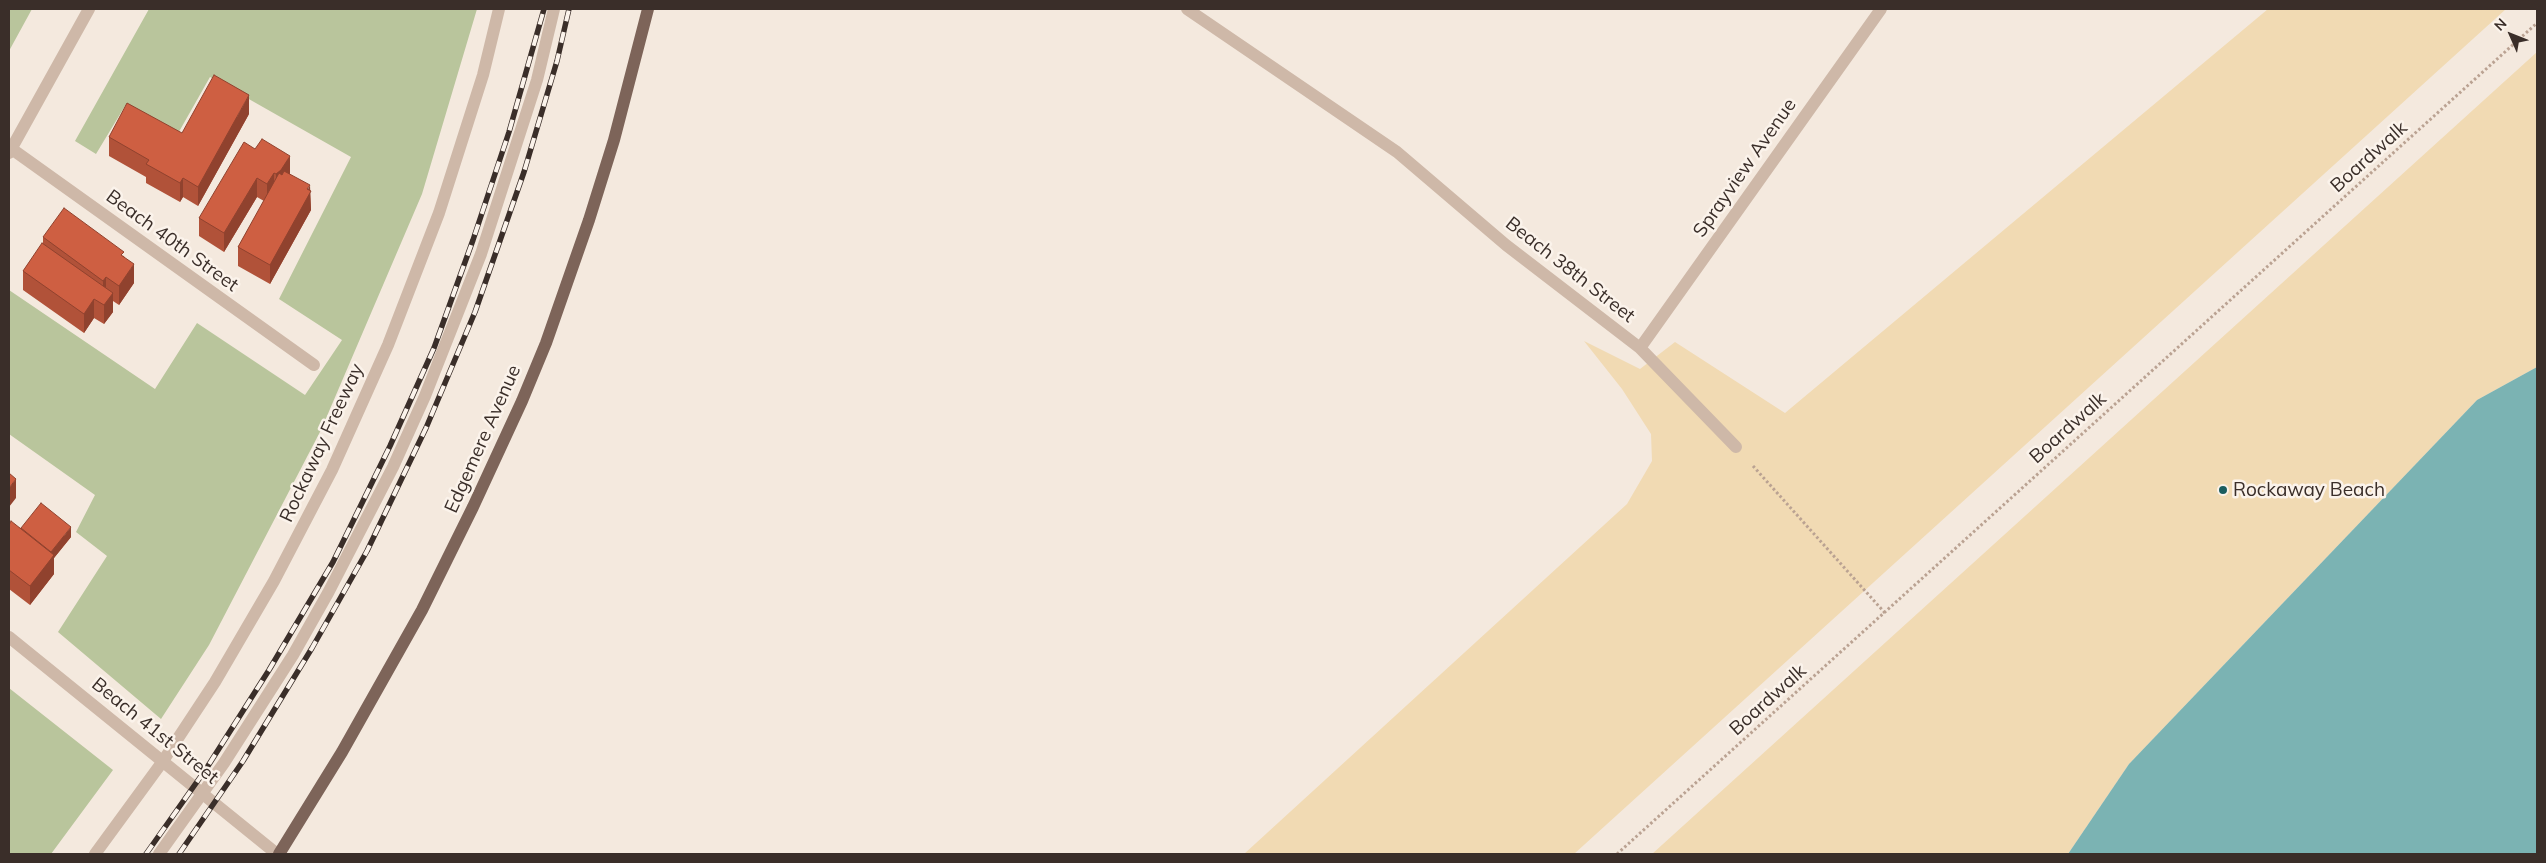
<!DOCTYPE html>
<style>
body{margin:0}
#map{position:relative;width:2546px;height:863px;overflow:hidden;background:#f4e9de;font-family:Mulish,sans-serif}
canvas{display:block}
.frame{position:absolute;inset:0;border:10px solid #3a2e29;pointer-events:none}
.north{position:absolute;left:2486px;top:10px;width:50px;height:50px;-webkit-text-stroke:4px #fbf3eb;paint-order:stroke;rotate:314deg;font-size:14px;font-weight:700;line-height:20px;text-align:center;color:#3a2e29}
.north::after{content:'';display:block;margin:auto;width:18px;height:22px;background:#3a2e29;clip-path:polygon(50% 0,100% 100%,50% 72%,0 100%)}
</style>
<div id="map">
<canvas width="2546" height="863"></canvas>
<div class="frame"></div>
<div class="north">N</div>
</div>
<script>
const g = document.querySelector('canvas').getContext('2d');
g.lineJoin = 'round';
function fill(path, color) { g.fillStyle = color; g.fill(path, 'evenodd'); }
const shape = rows => new Path2D(rows.map(r => 'M' + r).join(''));
function stroke(path, color, width, dash) { g.strokeStyle = color; g.lineWidth = width; g.lineCap = dash ? 'butt' : 'round'; g.setLineDash(dash || []); g.stroke(path); }
function drawText(font, color, halo, rows, align = 'center') {
  g.font = font + ' Mulish,sans-serif'; g.lineWidth = 5; g.setLineDash([]); g.textBaseline = 'middle'; g.strokeStyle = halo; g.fillStyle = color; for (const [text, x, y, turn = 0] of rows) {
    g.save(); g.translate(x, y); g.rotate((+turn || 0) * Math.PI / 180); g.textAlign = isNaN(turn) ? turn : align; if (halo) g.strokeText(text, 0, 0); g.fillText(text, 0, 0); g.restore();
  }
}
fill(shape([
 [9,9,32,9,9,51],
 [149,9,477,9,422,194,321,430,209,645,161,719,58,632,107,556,76,532,95,495,9,434,9,290,155,389,197,323,305,395,342,340,279,299,351,157,210,77,176,137,125,106,96,154,75,141],
 [9,688,113,770,51,854,9,854]
]), '#b9c59c');
fill(shape([
 [2268,9,2506,9,1574,854,1244,854,1627,504,1652,461,1651,434,1622,389,1584,341,1640,369,1675,342,1785,413],
 [2537,52,2537,367,2477,400,2129,764,2068,854,1652,854]
]), '#f1dab3');
fill(shape([
 [2537,367,2537,854,2068,854,2129,764,2477,400]
]), '#7bb3b3');
stroke(shape([
 [1753,466,1885,613],
 [1617,854,2537,23]
]), '#baa292', 3, [2.5, 2.5]);
stroke(shape([
 [1187,9,1397,152,1506,245,1640,348,1736,447],
 [1640,348,1881,9]
]), '#ceb8a8', 12);
stroke(shape([
 [9,147,314,365],
 [9,153,89,9],
 [9,637,277,854]
]), '#ceb8a8', 12);
stroke(shape([
 [95,854,163,761,215,682,274,581,332,470,388,345,439,213,483,75,499,9],
 [159,854,224,763,293,655,328,593,393,467,425,396,481,254,537,80,554,9]
]), '#ceb8a8', 12);
stroke(shape([
 [279,854,342,752,422,610,473,507,522,401,546,343,589,220,614,140,648,9]
]), '#7d6459', 12);
const rail = shape([
 [146,854,206,769,269,670,333,562,390,446,434,348,473,240,509,132,544,9],
 [179,854,243,761,312,648,367,551,426,428,475,312,524,172,557,61,569,9]
]);
stroke(rail, '#3a2e29', 5.5);
stroke(rail, '#fbf3eb', 4, [11]);
fill(shape([
 [249,114,198,206,183,197,180,202,146,183,146,177,109,156,109,137,182,133],
 [255,149,290,174,310,191,311,210,270,284,238,266,238,247,264,201,257,197,224,252,199,236,199,218],
 [43,237,124,256,134,283,119,305,113,301,113,312,104,324,94,318,84,333,23,290,23,271,43,243],
 [9,525,21,528,71,537,54,558,54,574,30,605,9,589]
]), '#b15239');
fill(shape([
 [249,95,249,114,198,206,198,187],
 [290,156,290,175,276,193,276,174],
 [274,173,274,192,267,203,267,184],
 [183,178,183,197,180,202,180,183],
 [257,178,257,197,224,252,224,233],
 [310,185,311,210,270,284,270,265],
 [134,264,134,283,119,305,119,286],
 [106,277,106,296,103,300,103,281],
 [113,293,113,312,104,324,104,305],
 [94,299,94,318,84,333,84,314],
 [16,479,16,498,9,507,9,488],
 [71,527,71,537,54,558,54,574,30,605,30,586,49,555]
]), '#90422e');
const building = shape([
 [214,75,249,95,198,187,183,178,180,183,146,164,149,160,109,137,127,103,182,133,214,75],
 [262,139,290,156,281,170,276,174,274,173,267,184,257,178,224,233,199,218,244,142,255,149,262,139],
 [284,171,310,185,307,189,311,191,270,265,238,247,279,173,282,175,284,171],
 [64,208,124,252,121,255,134,264,119,286,106,277,103,281,43,237,64,208],
 [42,243,113,293,104,305,94,299,84,314,23,271,42,243],
 [9,473,16,479,9,488,9,473],
 [41,503,71,527,51,552,21,528,41,503],
 [11,521,54,555,30,586,9,570,9,525,11,521]
]);
fill(building, '#ce5f42');
stroke(building, '#90422e', 1);
for (const [x, y, r, color] of [
 [2223,490,5,"#1b5d5f"]
]) { const dot = new Path2D(); dot.arc(x, y, r, 0, 2 * Math.PI); g.fillStyle = color; g.fill(dot); stroke(dot, '#fbf3eb', 2); }
drawText('19px', '#3a2e29', '#fbf3eb', [
 ["Boardwalk",2369,157,-42],
 ["Sprayview Avenue",1745,168,-55],
 ["Beach 40th Street",172,241,36],
 ["Beach 38th Street",1570,270,38],
 ["Boardwalk",2068,428,-42],
 ["Edgemere Avenue",483,439,-66],
 ["Rockaway Freeway",322,443,-65],
 ["Boardwalk",1768,700,-42],
 ["Beach 41st Street",155,731,39]
]);
drawText('19px', '#3a2e29', '#fbf3eb', [
 ["Rockaway Beach",2233,490]
], 'left');
</script>
